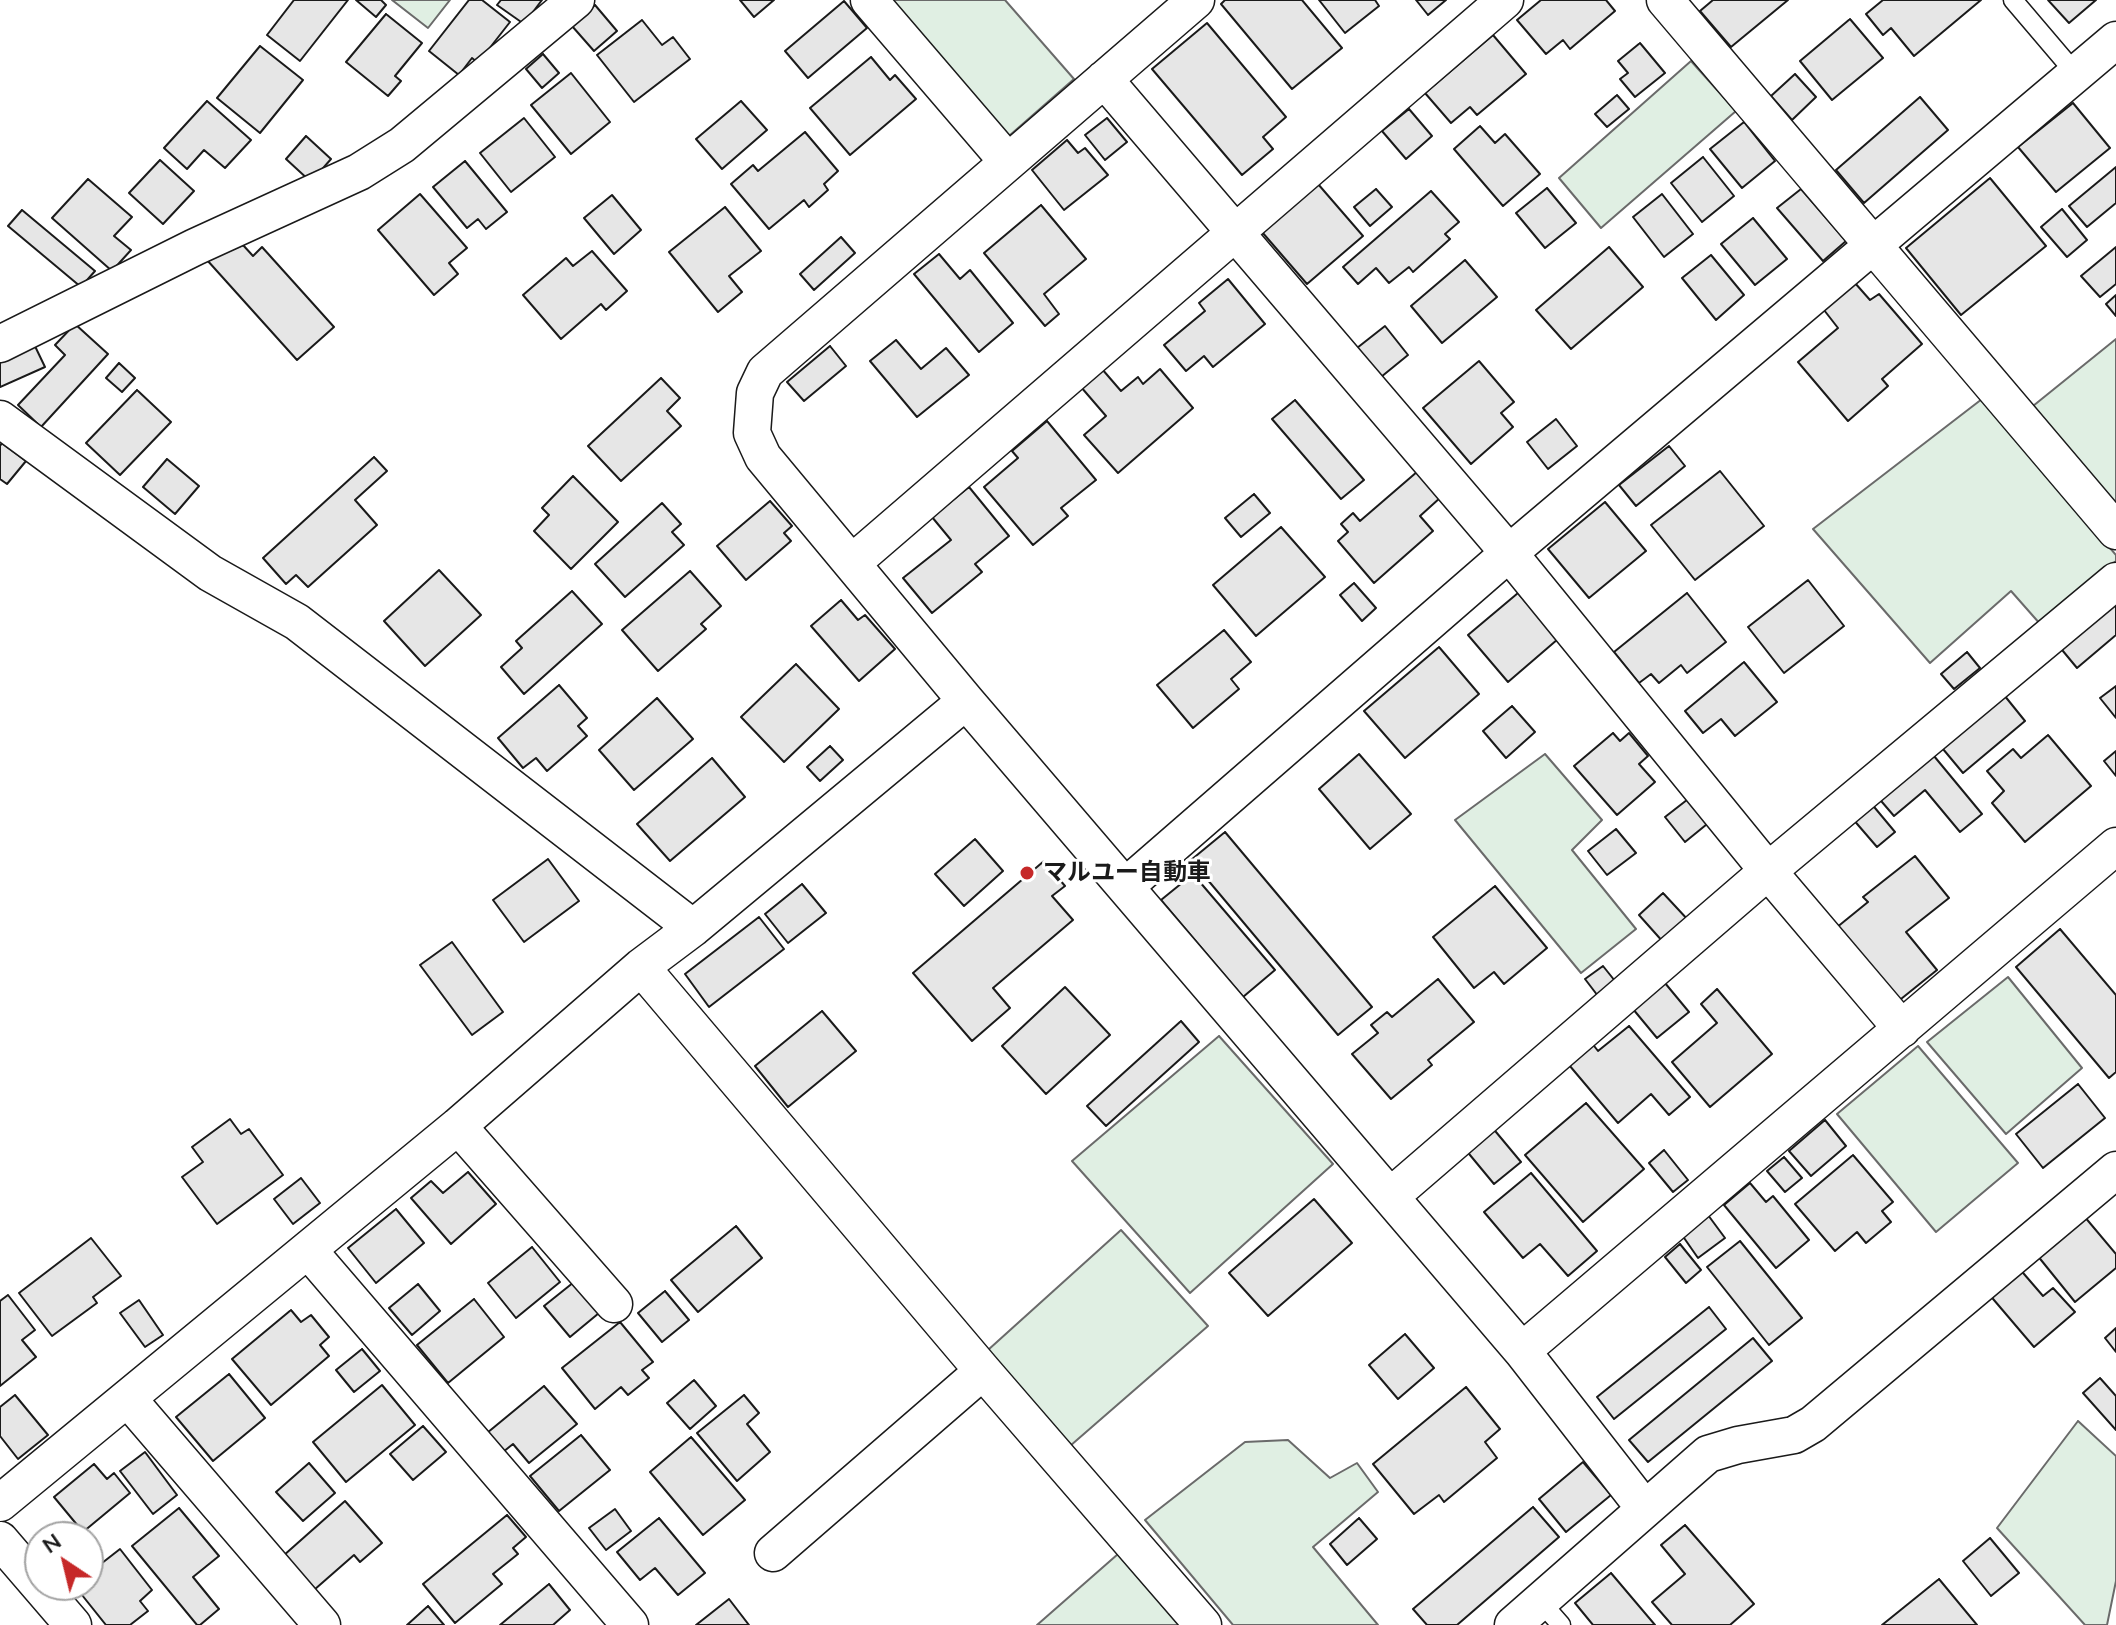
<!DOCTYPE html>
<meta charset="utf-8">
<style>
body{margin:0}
#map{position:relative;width:2116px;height:1625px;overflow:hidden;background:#fff;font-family:Mulish,sans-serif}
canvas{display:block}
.north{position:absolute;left:24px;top:1521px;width:80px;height:80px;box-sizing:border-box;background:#fff;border:2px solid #a3a3a3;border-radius:50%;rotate:325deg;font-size:22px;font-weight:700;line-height:32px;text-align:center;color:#1a1a1a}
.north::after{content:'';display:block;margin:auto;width:28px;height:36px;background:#c62828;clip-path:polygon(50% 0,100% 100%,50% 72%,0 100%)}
</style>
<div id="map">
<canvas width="2116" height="1625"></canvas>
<div class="north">N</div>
</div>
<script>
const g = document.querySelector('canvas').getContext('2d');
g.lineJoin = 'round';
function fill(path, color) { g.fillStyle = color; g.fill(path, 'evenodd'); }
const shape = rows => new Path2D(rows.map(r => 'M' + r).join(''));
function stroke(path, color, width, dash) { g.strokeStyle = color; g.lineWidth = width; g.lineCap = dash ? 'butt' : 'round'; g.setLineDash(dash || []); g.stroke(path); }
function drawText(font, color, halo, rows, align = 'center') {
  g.font = font + ' Mulish,"Noto Sans JP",sans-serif'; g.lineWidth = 6; g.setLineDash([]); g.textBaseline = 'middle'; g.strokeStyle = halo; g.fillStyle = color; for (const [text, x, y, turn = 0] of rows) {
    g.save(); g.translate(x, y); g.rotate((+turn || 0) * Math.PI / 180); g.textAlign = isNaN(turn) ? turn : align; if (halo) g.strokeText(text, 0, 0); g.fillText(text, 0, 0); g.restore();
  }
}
const green = shape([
 [392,0,450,0,428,28,392,0],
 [892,0,1005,0,1074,79,1009,136,892,0],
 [1691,61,1736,111,1601,228,1559,178,1691,61],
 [2116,339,2116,509,2033,406,2116,339],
 [1982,399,2116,555,2116,561,2041,625,2011,591,1930,663,1813,529,1982,399],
 [1545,754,1602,820,1572,850,1636,929,1581,973,1455,820,1545,754],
 [2008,977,2082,1068,2006,1134,1927,1042,2008,977],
 [1219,1036,1333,1164,1190,1293,1072,1161,1219,1036],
 [1918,1046,2018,1163,1936,1232,1837,1114,1918,1046],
 [1121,1230,1208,1326,1070,1446,988,1350,1121,1230],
 [2078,1421,2116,1456,2116,1581,2107,1625,2085,1625,1997,1528,2078,1421],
 [1288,1440,1330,1478,1357,1463,1378,1492,1313,1547,1378,1625,1233,1625,1145,1520,1245,1442,1288,1440],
 [1118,1554,1180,1625,1037,1625,1118,1554]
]);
fill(green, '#e0efe3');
stroke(green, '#6a6a6a', 2);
const building = shape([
 [294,0,348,0,300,61,267,35,294,0],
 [356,0,381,0,386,5,376,17,356,0],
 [469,0,482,0,510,22,478,63,472,58,459,75,429,51,469,0],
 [501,0,542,0,524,24,497,5,501,0],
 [740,0,774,0,754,17,740,0],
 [1225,0,1302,0,1342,48,1292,89,1221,4,1225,0],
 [1319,0,1375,0,1379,6,1345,33,1319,0],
 [1416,0,1446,0,1428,15,1416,0],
 [1541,0,1606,0,1615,11,1570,49,1563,40,1546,54,1517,20,1541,0],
 [1713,0,1788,0,1731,47,1700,11,1713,0],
 [1883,0,1981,0,1914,56,1891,28,1883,35,1866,14,1883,0],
 [2048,0,2096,0,2069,23,2048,0],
 [844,1,867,28,808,78,785,51,844,1],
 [595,5,617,31,594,51,572,26,595,5],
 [386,14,422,43,395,76,401,81,388,96,346,62,386,14],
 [1850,19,1883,58,1832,100,1800,61,1850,19],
 [642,20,662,45,673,37,690,59,634,102,597,55,642,20],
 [1207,23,1286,117,1263,137,1273,149,1242,175,1152,69,1207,23],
 [1493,35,1526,74,1477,115,1470,107,1451,123,1425,93,1493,35],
 [1640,43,1665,73,1635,97,1620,79,1628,73,1618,61,1640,43],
 [260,46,303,80,260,133,217,98,260,46],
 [543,54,559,73,542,88,526,69,543,54],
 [871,57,890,80,895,75,916,99,850,155,810,108,871,57],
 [571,73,610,122,571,154,531,105,571,73],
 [1795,74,1816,97,1792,120,1771,96,1795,74],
 [1617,95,1629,109,1607,127,1595,114,1617,95],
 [1920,97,1948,130,1864,203,1836,170,1920,97],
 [207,101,251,140,225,168,204,150,187,169,164,148,207,101],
 [741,101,767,130,722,169,696,139,741,101],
 [2073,103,2110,148,2056,192,2018,147,2073,103],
 [1409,109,1432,136,1406,159,1382,131,1409,109],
 [524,118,555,157,511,192,480,153,524,118],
 [1107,118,1127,142,1105,160,1085,135,1107,118],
 [1744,122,1775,161,1742,188,1710,149,1744,122],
 [1480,126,1495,143,1505,134,1540,174,1503,206,1454,149,1480,126],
 [805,132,838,171,824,184,828,190,809,207,804,200,769,229,731,184,753,165,758,171,805,132],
 [306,136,331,159,311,182,286,159,306,136],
 [1067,140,1078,153,1085,148,1108,175,1064,210,1032,170,1067,140],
 [1703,157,1734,196,1702,222,1671,183,1703,157],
 [160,160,194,191,163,224,129,193,160,160],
 [465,161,507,212,486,229,478,219,467,228,433,187,465,161],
 [2116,167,2116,203,2087,227,2069,206,2116,167],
 [1990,178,2046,246,1961,315,1906,248,1990,178],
 [88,179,132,217,114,236,131,250,112,271,52,218,88,179],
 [1318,184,1363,236,1307,284,1262,232,1318,184],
 [1547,188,1576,223,1545,248,1516,213,1547,188],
 [1376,189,1392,207,1370,226,1354,207,1376,189],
 [1801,189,1846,241,1823,261,1777,208,1801,189],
 [1431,191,1459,222,1445,234,1450,239,1413,272,1409,267,1389,283,1376,268,1358,284,1343,267,1431,191],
 [420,194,467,248,449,263,458,274,434,295,378,230,420,194],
 [1662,194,1693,234,1664,257,1633,217,1662,194],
 [612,195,641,230,614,254,584,218,612,195],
 [1041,205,1086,259,1044,294,1059,314,1045,326,984,253,1041,205],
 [725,207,761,251,729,276,742,292,718,312,669,252,725,207],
 [2062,209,2087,240,2067,257,2041,227,2062,209],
 [22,210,95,271,81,287,8,226,22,210],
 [1753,218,1787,259,1755,285,1721,244,1753,218],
 [841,237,855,253,814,290,800,274,841,237],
 [243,245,253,256,262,247,334,327,297,360,207,260,243,245],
 [1609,247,1643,287,1571,349,1536,310,1609,247],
 [2116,247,2116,284,2100,297,2081,276,2116,247],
 [592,251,627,291,606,310,601,304,561,339,523,295,566,258,573,266,592,251],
 [939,254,960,279,970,270,1013,323,979,352,914,274,939,254],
 [1711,255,1744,295,1716,320,1682,278,1711,255],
 [1465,260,1497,297,1442,343,1411,306,1465,260],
 [1228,279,1265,324,1213,367,1204,356,1186,371,1164,345,1205,311,1199,303,1228,279],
 [1855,283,1870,300,1879,294,1922,344,1882,379,1888,386,1848,421,1798,362,1838,328,1824,310,1855,283],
 [2116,295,2116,316,2106,304,2116,295],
 [75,324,108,354,41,427,18,405,65,355,55,345,75,324],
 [1385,326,1408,355,1381,377,1357,348,1385,326],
 [896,340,921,369,946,348,969,375,917,417,870,361,896,340],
 [33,342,45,367,0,387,0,357,33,342],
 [830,346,846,366,804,401,787,382,830,346],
 [1479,361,1514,402,1501,413,1513,427,1471,464,1423,408,1479,361],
 [119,363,135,378,122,392,106,378,119,363],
 [1102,369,1121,391,1138,377,1143,384,1160,369,1193,408,1118,473,1084,435,1106,416,1081,387,1102,369],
 [661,378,680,398,667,411,681,426,621,481,588,446,661,378],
 [137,390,171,422,120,475,86,443,137,390],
 [1295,400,1364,480,1341,499,1272,419,1295,400],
 [1556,419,1577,446,1548,469,1527,442,1556,419],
 [1047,421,1096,480,1061,508,1068,516,1033,545,984,487,1018,458,1012,451,1047,421],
 [2,443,26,461,7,484,0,479,0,446,2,443],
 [1669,446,1685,466,1636,506,1619,485,1669,446],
 [374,457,387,471,355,500,377,525,308,587,296,575,286,584,263,558,374,457],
 [167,459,199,486,175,514,143,487,167,459],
 [1418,471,1441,497,1420,516,1433,531,1374,583,1338,541,1348,532,1341,524,1353,513,1360,521,1418,471],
 [1720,471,1764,526,1695,580,1651,525,1720,471],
 [573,476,618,522,571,569,534,531,549,515,542,508,573,476],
 [969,487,1009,536,975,564,982,572,932,613,903,578,951,540,932,517,969,487],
 [1254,494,1270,513,1241,537,1225,518,1254,494],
 [770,501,792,526,784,533,791,541,746,580,717,546,770,501],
 [1605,502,1646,551,1589,598,1548,549,1605,502],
 [662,503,681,524,672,532,684,545,625,597,595,564,662,503],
 [1281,527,1325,577,1256,636,1213,585,1281,527],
 [439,570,481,615,425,666,384,621,439,570],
 [690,571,721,606,701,624,706,629,658,671,622,630,690,571],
 [1808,580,1844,626,1784,673,1748,627,1808,580],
 [1354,583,1376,608,1362,621,1340,595,1354,583],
 [572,591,602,624,524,694,501,667,522,648,516,641,572,591],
 [1518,593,1558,639,1508,682,1468,635,1518,593],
 [1687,593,1726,642,1687,673,1681,665,1659,683,1651,674,1639,683,1614,652,1687,593],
 [2116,597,2116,635,2077,668,2058,645,2116,597],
 [841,600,858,620,865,615,895,649,859,681,811,626,841,600],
 [1224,630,1251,662,1231,679,1239,689,1193,728,1157,685,1224,630],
 [1439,647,1479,694,1405,758,1364,711,1439,647],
 [1967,652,1980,668,1954,689,1941,674,1967,652],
 [1744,662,1777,702,1735,736,1721,719,1703,733,1685,711,1744,662],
 [796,664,839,709,784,762,741,717,796,664],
 [559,685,587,718,578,726,587,736,547,771,536,758,523,768,498,738,559,685],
 [2116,686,2116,718,2100,698,2116,686],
 [2000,690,2025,721,1963,773,1938,743,2000,690],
 [657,698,693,739,634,790,599,750,657,698],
 [1512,706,1535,732,1506,758,1483,731,1512,706],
 [1613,733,1620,741,1629,733,1648,756,1639,764,1655,782,1617,815,1574,766,1613,733],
 [2048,735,2091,786,2025,842,1992,803,2004,791,1987,771,2013,749,2021,758,2048,735],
 [830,746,843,760,820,781,807,767,830,746],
 [1929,750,1982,814,1960,832,1925,790,1894,816,1876,795,1929,750],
 [2116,751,2116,776,2104,761,2116,751],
 [1359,754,1411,814,1370,849,1319,789,1359,754],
 [712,758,745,797,670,861,637,824,712,758],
 [1692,796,1712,820,1685,842,1665,817,1692,796],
 [1870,802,1895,832,1877,847,1852,818,1870,802],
 [1616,829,1636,853,1607,875,1588,851,1616,829],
 [1225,832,1372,1007,1338,1035,1191,860,1225,832],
 [975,839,1003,871,964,906,935,874,975,839],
 [1915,856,1949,898,1906,932,1937,970,1896,1003,1836,928,1868,902,1863,897,1915,856],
 [548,859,579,901,524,942,493,900,548,859],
 [1044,861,1065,886,1052,896,1073,920,993,988,1010,1008,972,1041,913,973,1044,861],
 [1193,874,1275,970,1243,997,1161,900,1193,874],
 [802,884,826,913,788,943,765,914,802,884],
 [1495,886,1547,948,1504,984,1494,972,1474,988,1433,937,1495,886],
 [1663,893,1689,921,1664,943,1639,915,1663,893],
 [759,917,784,949,709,1007,685,974,759,917],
 [2060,929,2116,995,2116,1072,2109,1078,2016,967,2060,929],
 [452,942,503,1012,472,1035,420,965,452,942],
 [1603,966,1619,986,1601,1000,1585,979,1603,966],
 [1660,977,1689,1012,1657,1038,1628,1003,1660,977],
 [1438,979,1474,1022,1428,1060,1432,1065,1391,1099,1352,1054,1378,1033,1371,1025,1387,1012,1392,1017,1438,979],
 [1065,987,1110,1035,1046,1094,1002,1046,1065,987],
 [1717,989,1772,1054,1710,1107,1672,1062,1717,1023,1701,1004,1717,989],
 [822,1011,856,1051,788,1107,755,1066,822,1011],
 [1181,1021,1199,1042,1106,1126,1087,1106,1181,1021],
 [1629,1026,1690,1097,1669,1115,1651,1094,1618,1123,1564,1059,1588,1038,1598,1051,1629,1026],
 [2078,1084,2105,1118,2043,1168,2016,1134,2078,1084],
 [1586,1103,1644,1169,1583,1222,1525,1155,1586,1103],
 [230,1119,241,1134,249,1129,283,1175,217,1224,182,1177,203,1162,192,1147,230,1119],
 [1825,1120,1846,1146,1811,1176,1789,1151,1825,1120],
 [1491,1126,1521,1162,1494,1184,1465,1149,1491,1126],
 [1664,1150,1688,1180,1673,1192,1649,1163,1664,1150],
 [1853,1155,1893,1202,1882,1211,1891,1222,1866,1243,1857,1232,1835,1251,1795,1204,1853,1155],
 [1784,1157,1802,1178,1785,1192,1767,1171,1784,1157],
 [468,1172,496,1204,451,1244,411,1198,431,1181,443,1193,468,1172],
 [1531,1173,1597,1251,1568,1276,1540,1244,1523,1258,1484,1212,1531,1173],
 [301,1178,320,1203,293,1224,274,1199,301,1178],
 [1750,1183,1766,1202,1773,1196,1809,1240,1776,1268,1724,1205,1750,1183],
 [1314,1199,1352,1243,1268,1316,1229,1273,1314,1199],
 [396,1209,424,1243,376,1283,348,1248,396,1209],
 [1708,1215,1725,1238,1698,1258,1682,1235,1708,1215],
 [2084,1216,2116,1254,2116,1268,2075,1302,2037,1255,2084,1216],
 [736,1226,762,1258,698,1312,671,1280,736,1226],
 [91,1238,121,1276,93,1297,97,1303,52,1336,19,1293,91,1238],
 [1740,1241,1802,1318,1769,1345,1707,1267,1740,1241],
 [1680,1244,1701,1270,1686,1283,1665,1257,1680,1244],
 [532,1247,560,1282,516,1318,488,1283,532,1247],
 [2018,1267,2043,1296,2053,1288,2075,1312,2034,1347,1988,1293,2018,1267],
 [574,1282,599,1313,570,1337,544,1306,574,1282],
 [418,1284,440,1311,412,1335,389,1308,418,1284],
 [665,1291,689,1320,662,1342,638,1313,665,1291],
 [8,1295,35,1330,22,1340,36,1357,0,1386,0,1301,8,1295],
 [474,1299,504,1337,448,1383,417,1345,474,1299],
 [139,1300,163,1335,145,1347,120,1313,139,1300],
 [1709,1307,1726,1329,1614,1419,1597,1397,1709,1307],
 [291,1310,301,1322,311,1315,329,1337,320,1345,329,1356,271,1405,232,1359,291,1310],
 [620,1322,653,1362,642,1370,649,1378,628,1395,621,1387,595,1409,562,1368,620,1322],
 [2116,1328,2116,1352,2105,1338,2116,1328],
 [1405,1334,1434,1368,1398,1399,1369,1365,1405,1334],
 [1753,1338,1772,1361,1648,1462,1629,1440,1753,1338],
 [362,1349,380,1371,354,1392,336,1370,362,1349],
 [229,1374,265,1418,213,1461,176,1417,229,1374],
 [2100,1378,2116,1396,2116,1430,2083,1393,2100,1378],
 [694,1380,716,1406,690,1429,667,1403,694,1380],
 [382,1385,415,1425,346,1482,313,1442,382,1385],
 [544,1386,577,1424,529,1463,513,1444,503,1452,487,1433,544,1386],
 [1466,1387,1500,1429,1485,1442,1497,1458,1444,1502,1439,1495,1414,1514,1373,1464,1466,1387],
 [15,1395,48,1435,18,1459,0,1436,0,1407,15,1395],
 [744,1395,759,1413,747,1424,770,1452,737,1481,697,1433,744,1395],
 [423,1426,446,1452,413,1480,390,1454,423,1426],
 [581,1435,610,1470,559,1511,530,1476,581,1435],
 [691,1437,745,1500,703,1535,650,1472,691,1437],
 [145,1452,177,1495,153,1514,120,1471,145,1452],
 [1583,1462,1611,1495,1566,1532,1539,1499,1583,1462],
 [309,1463,335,1493,303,1521,276,1492,309,1463],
 [94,1464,107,1479,114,1473,130,1493,83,1532,54,1497,94,1464],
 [345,1501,382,1543,360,1562,354,1555,314,1590,283,1556,345,1501],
 [1533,1507,1559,1537,1457,1625,1427,1625,1413,1609,1533,1507],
 [179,1508,219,1556,193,1577,219,1609,200,1625,197,1625,132,1546,179,1508],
 [615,1509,631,1531,606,1550,589,1528,615,1509],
 [507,1515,526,1537,513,1548,518,1554,493,1574,502,1584,455,1623,423,1584,507,1515],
 [659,1518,705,1573,678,1595,655,1568,640,1580,617,1552,659,1518],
 [1359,1518,1377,1539,1347,1565,1330,1544,1359,1518],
 [1685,1525,1754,1604,1730,1625,1672,1625,1652,1602,1685,1574,1661,1545,1685,1525],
 [1990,1538,2019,1573,1991,1596,1963,1561,1990,1538],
 [120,1549,152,1590,140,1601,148,1611,130,1625,106,1625,74,1585,88,1585,88,1574,120,1549],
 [1611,1573,1655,1625,1593,1625,1575,1603,1611,1573],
 [1939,1579,1977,1625,1882,1625,1939,1579],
 [549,1584,570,1610,553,1625,500,1625,549,1584],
 [729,1599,749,1625,696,1625,729,1599],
 [428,1606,444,1625,407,1625,428,1606]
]);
fill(building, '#e6e6e6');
stroke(building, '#1a1a1a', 2);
const lane = shape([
 [2013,0,2076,74],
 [1540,1601,1561,1625]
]);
const street = shape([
 [869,0,1008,162],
 [1196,0,765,372,755,393,752,433,763,457,966,701,1522,1351,1645,1509],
 [1665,0,2116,531],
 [1104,79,1509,553,1768,871,1902,1029],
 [0,344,195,247,359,172,402,145,576,0],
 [0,419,210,573,297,622,693,928],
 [852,563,1505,0],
 [1126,886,1509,553,2116,40],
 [641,967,983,1371,1203,1625],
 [458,1126,614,1304],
 [1391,1196,1768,871,2116,581],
 [308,1250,630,1625],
 [1522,1351,2116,846],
 [128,1399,322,1625],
 [0,1503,458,1126,641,967,693,928,966,701],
 [0,1540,73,1625],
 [773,1553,983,1371],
 [1513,1625,1708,1454,1738,1445,1794,1435,1813,1424,2116,1170]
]);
stroke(lane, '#1a1a1a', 21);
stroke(street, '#1a1a1a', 39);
stroke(lane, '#fff', 18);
stroke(street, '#fff', 36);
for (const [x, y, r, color] of [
 [1027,873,8,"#c62828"]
]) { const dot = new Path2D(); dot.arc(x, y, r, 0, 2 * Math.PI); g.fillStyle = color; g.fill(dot); stroke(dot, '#fff', 3); }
drawText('bold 24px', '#1a1a1a', '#fff', [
 ["マルユー自動車",1043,873]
], 'left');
</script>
